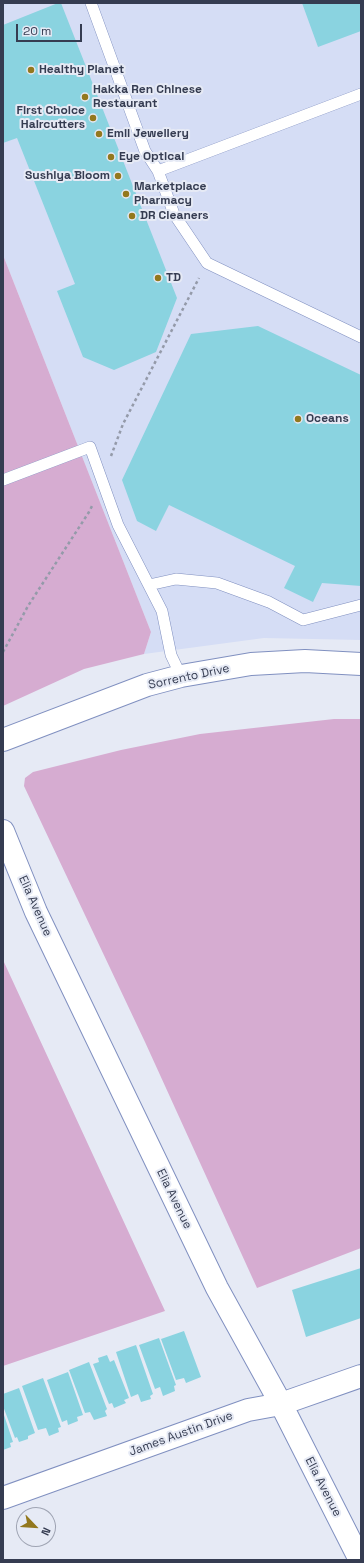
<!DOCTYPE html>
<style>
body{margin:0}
#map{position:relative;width:364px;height:1563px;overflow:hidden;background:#e6eaf5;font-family:"Space Grotesk",sans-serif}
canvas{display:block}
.frame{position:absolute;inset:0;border:4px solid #353c51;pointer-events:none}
.north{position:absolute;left:16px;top:1507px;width:40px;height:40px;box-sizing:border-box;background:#e6eaf5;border:1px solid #9fa4b3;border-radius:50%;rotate:115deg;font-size:11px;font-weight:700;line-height:16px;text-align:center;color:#353c51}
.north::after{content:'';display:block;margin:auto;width:14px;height:18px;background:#93781e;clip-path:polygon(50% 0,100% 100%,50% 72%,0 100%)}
.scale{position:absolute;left:16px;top:24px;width:66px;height:18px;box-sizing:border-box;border:2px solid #353c51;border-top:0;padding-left:5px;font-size:12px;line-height:14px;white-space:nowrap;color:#353c51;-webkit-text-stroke:3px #e6eaf5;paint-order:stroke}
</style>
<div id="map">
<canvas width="364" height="1563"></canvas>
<div class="frame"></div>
<div class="north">N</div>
<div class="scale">20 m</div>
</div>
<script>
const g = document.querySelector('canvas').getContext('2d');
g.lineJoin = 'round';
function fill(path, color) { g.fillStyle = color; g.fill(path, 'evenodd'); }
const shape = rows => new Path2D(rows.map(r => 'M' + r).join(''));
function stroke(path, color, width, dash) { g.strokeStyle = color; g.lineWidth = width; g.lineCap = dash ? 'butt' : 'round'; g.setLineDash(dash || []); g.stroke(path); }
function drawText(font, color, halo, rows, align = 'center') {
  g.font = font + ' "Space Grotesk",sans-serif'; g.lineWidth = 4; g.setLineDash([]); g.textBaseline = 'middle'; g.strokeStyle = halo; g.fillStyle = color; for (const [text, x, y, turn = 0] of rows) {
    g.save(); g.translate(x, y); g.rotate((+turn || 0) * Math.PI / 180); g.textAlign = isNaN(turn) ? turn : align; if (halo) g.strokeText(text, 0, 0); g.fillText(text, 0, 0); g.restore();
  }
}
fill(shape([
 [3,3,361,3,361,640,264,638,144,654,151,632,3,255]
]), '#d5ddf5');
fill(shape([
 [3,255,151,632,144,654,84,669,3,706],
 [334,719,361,719,361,1248,257,1288,145,1042,24,786,25,778,33,772,121,750,200,734],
 [3,960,165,1311,3,1366]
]), '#d6acd1');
fill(shape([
 [58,3,61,3,177,298,156,352,114,370,83,357,57,291,75,284,17,138,3,143,3,25],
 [302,3,361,3,361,31,318,47],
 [258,326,361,375,361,586,322,583,313,602,284,588,295,566,169,505,156,531,137,521,122,480,191,334],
 [361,1268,361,1318,306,1337,292,1290],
 [184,1331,201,1377,186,1383,184,1378,176,1380,161,1339],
 [159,1338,176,1385,174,1386,175,1391,163,1396,160,1387,155,1389,139,1345],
 [136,1345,153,1394,150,1396,151,1399,141,1402,138,1394,131,1397,116,1352],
 [107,1355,110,1362,114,1360,129,1398,124,1400,126,1403,114,1408,112,1403,109,1404,93,1364,99,1362,98,1358],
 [89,1362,107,1409,105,1411,107,1416,94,1420,90,1412,85,1413,69,1370],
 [68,1372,83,1415,77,1417,78,1421,68,1425,67,1420,62,1422,47,1380],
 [43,1378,61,1427,58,1428,59,1432,49,1436,46,1428,38,1430,22,1386],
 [19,1388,35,1433,28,1436,28,1439,19,1442,17,1437,15,1438,3,1406,3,1394],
 [3,1412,13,1442,10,1443,11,1447,3,1450]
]), '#8ad3e0');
const service = shape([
 [91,3,145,151,158,171,174,214,207,263,361,337],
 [158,171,361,94],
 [3,480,90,447,118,525,162,611,171,655,181,676],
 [149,585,176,579,217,583,269,602,303,620,361,605]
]);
const minor = shape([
 [3,740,147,685,181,676,251,664,305,661,361,664],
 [3,831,36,912,217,1288,281,1404,360,1560],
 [3,1498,248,1410,281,1404,361,1376]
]);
stroke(service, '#8090c0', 12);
stroke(minor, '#8090c0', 24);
stroke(shape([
 [111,456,123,424,199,278],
 [3,652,28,606,89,512,93,504]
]), '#949aa9', 2.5, [3, 3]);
stroke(service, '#fff', 11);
stroke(minor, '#fff', 22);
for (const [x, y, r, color] of [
 [31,70,4,"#93781e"],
 [85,97,4,"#93781e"],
 [93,118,4,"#93781e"],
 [99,134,4,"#93781e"],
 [111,157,4,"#93781e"],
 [118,176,4,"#93781e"],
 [126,194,4,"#93781e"],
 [132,216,4,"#93781e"],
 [158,278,4,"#93781e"],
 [298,419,4,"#93781e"]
]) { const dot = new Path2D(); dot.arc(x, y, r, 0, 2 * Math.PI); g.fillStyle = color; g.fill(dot); stroke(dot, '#e6eaf5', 1.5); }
drawText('bold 12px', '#353c51', '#e6eaf5', [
 ["Healthy Planet",39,70],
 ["Hakka Ren Chinese",93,90],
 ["Restaurant",93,104],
 ["First Choice",85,111,"right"],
 ["Haircutters",85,125,"right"],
 ["Emil Jewellery",107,134],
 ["Eye Optical",119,157],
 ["Sushiya Bloom",110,176,"right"],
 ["Marketplace",134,187],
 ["Pharmacy",134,201],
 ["DR Cleaners",140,216],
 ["TD",166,278],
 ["Oceans",306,419]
], 'left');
drawText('12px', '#353c51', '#e6eaf5', [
 ["Sorrento Drive",189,677,-12],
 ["Elia Avenue",35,906,66],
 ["Elia Avenue",174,1199,64],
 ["James Austin Drive",181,1434,-20],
 ["Elia Avenue",323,1487,63]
]);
</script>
